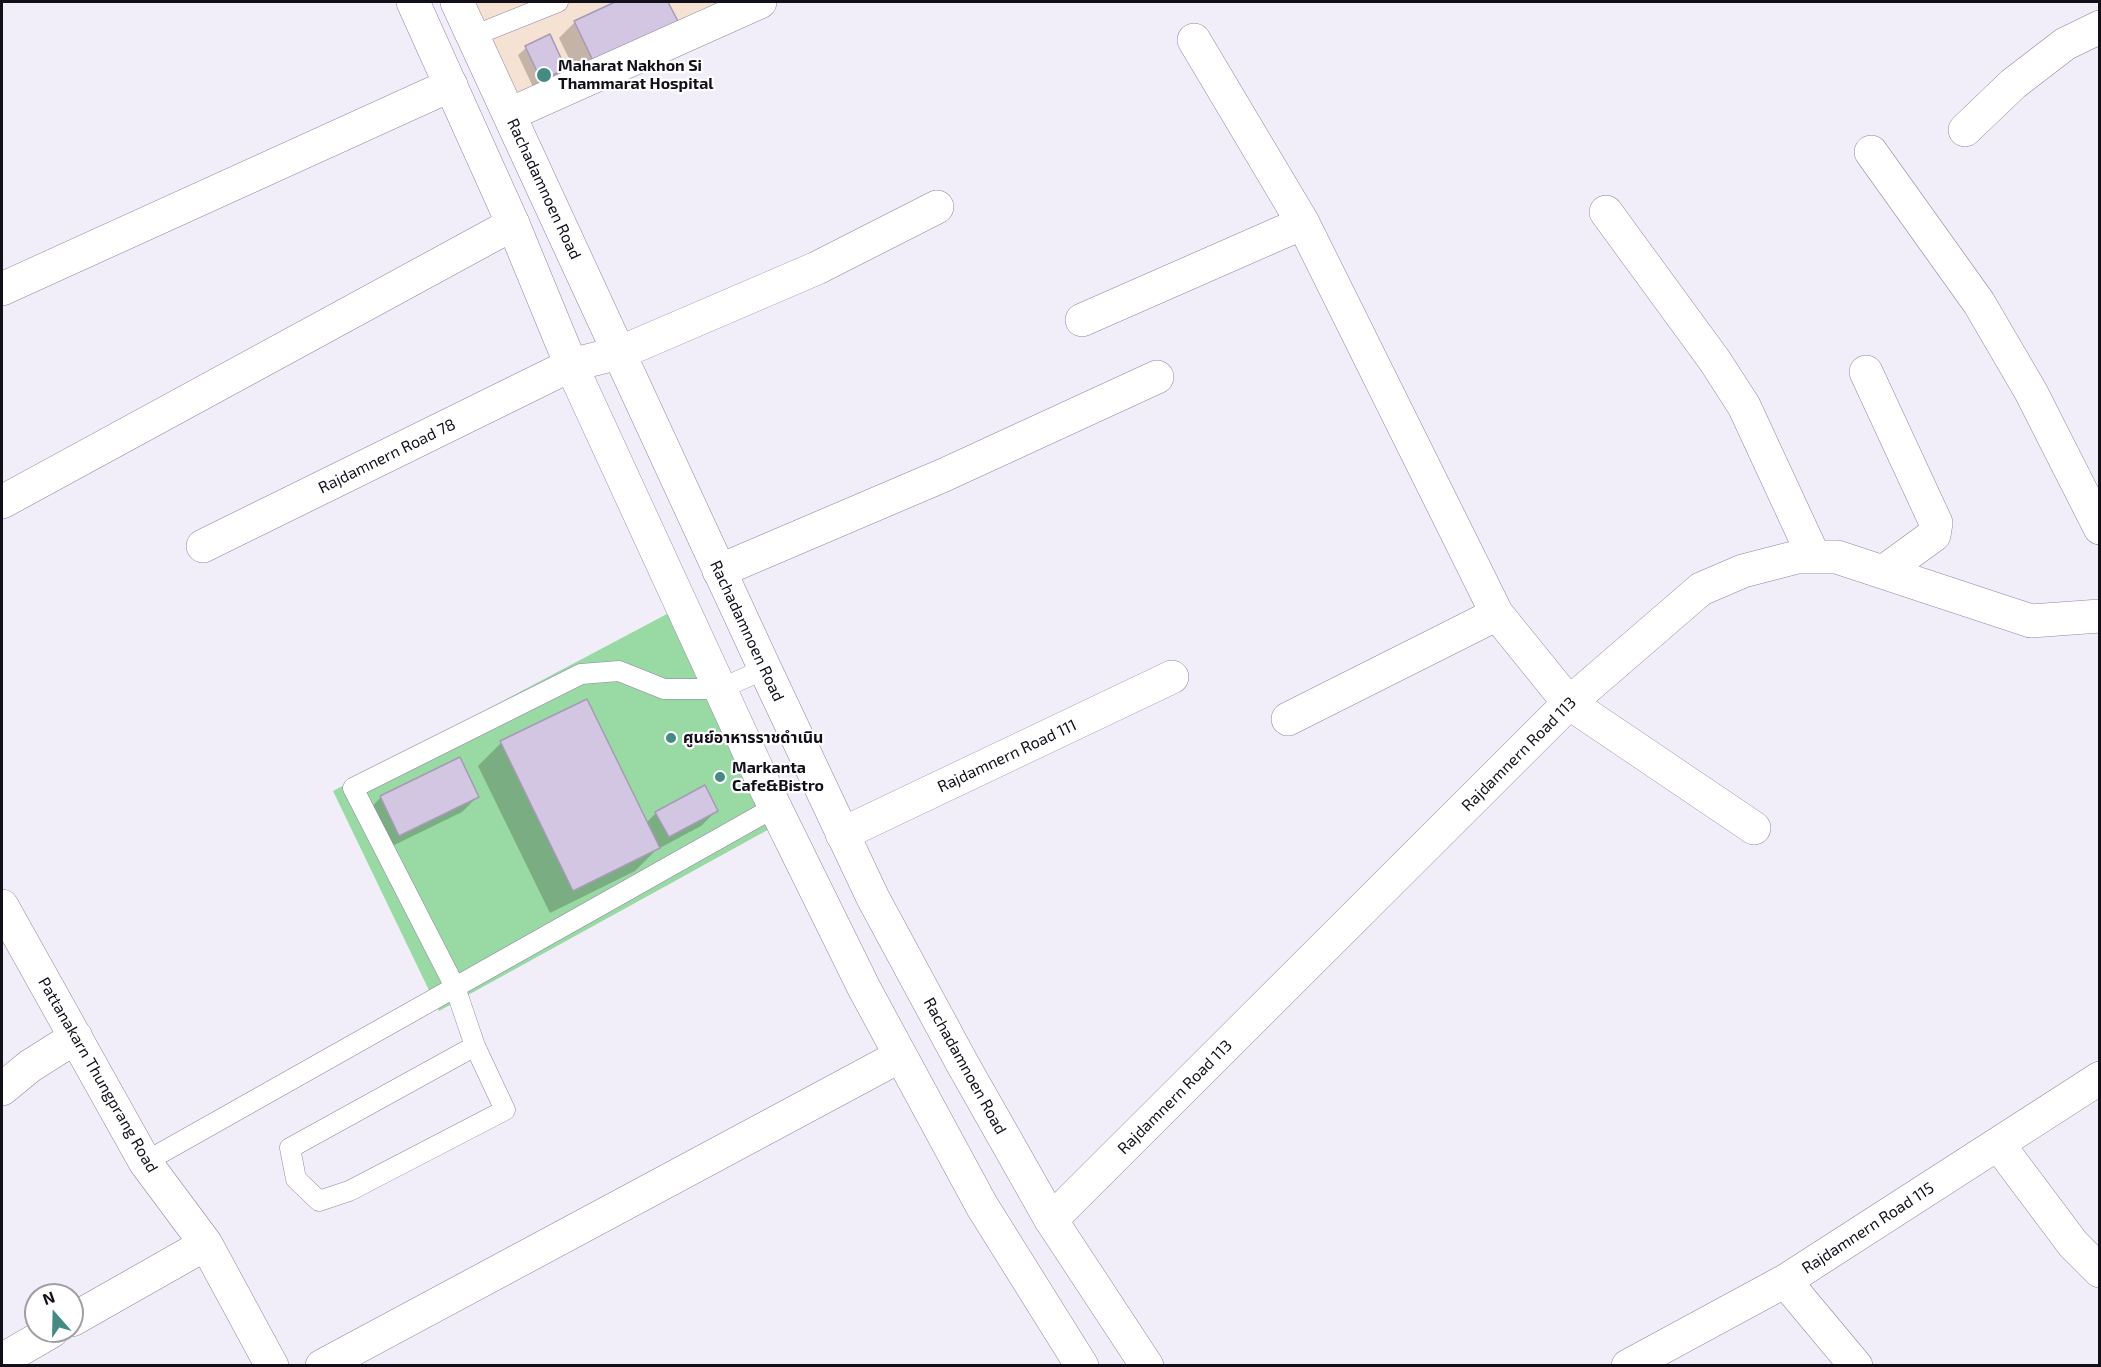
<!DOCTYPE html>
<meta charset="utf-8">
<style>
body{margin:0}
#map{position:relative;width:2101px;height:1367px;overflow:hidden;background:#f1eefa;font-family:"Exo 2",sans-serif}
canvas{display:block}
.frame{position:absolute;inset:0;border:3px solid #120f19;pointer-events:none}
.north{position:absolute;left:24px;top:1283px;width:60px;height:60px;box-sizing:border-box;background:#fff;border:2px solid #a09fa3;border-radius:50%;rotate:340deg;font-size:16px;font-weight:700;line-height:24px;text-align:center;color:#120f19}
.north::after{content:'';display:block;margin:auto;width:21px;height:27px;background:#448b83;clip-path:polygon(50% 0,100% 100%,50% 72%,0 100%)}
</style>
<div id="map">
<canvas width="2101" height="1367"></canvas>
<div class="frame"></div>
<div class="north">N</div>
</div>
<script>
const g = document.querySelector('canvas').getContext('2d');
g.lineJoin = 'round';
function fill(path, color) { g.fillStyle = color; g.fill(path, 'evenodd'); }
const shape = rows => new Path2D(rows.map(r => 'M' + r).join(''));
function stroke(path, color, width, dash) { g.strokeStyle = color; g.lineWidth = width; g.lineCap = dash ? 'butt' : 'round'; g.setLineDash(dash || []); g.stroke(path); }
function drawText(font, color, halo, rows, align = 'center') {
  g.font = font + ' "Exo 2","Noto Sans Thai",sans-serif'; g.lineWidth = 4.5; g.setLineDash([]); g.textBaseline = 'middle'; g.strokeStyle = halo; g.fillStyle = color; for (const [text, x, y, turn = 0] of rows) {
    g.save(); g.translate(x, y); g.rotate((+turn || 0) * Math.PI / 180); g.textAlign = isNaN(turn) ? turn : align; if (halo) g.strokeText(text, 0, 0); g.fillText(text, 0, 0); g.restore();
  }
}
fill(shape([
 [457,2,760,2,510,114]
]), '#f6e2d2');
fill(shape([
 [682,606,782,822,439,1011,333,791]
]), '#99d9a3');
fill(shape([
 [618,2,667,2,679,27,580,81,559,38,575,22],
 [549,36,564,69,557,76,533,87,518,55,526,48],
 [501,743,646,823,656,813,716,811,701,826,656,850,635,871,550,913,478,766],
 [381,797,477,797,462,812,384,850,366,813]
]), '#0003');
const building = shape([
 [615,2,668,2,681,27,596,67,574,21,615,2],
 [550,34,566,69,541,80,525,46,550,34],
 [587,699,660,848,573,891,500,741,587,699],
 [460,757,479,797,399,836,380,796,460,757],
 [705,785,718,811,669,837,655,812,705,785]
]);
fill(building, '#d2c6e3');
stroke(building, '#a69ab5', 1.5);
const lane = shape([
 [473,36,558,2],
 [475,1046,290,1148,296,1179,319,1201,349,1191,505,1110,475,1046,455,987,353,788,581,674,619,671,664,689,720,689,765,669],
 [145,1162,775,807]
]);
const street = shape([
 [1194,40,1303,223,1497,614,1569,703,1754,828],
 [510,114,760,2],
 [1965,130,2013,84,2065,44,2100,27],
 [1871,152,1979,303,2031,392,2100,528],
 [1606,212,1715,361,1744,406,1814,557],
 [2,289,451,85],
 [1082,320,1303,223],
 [1866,372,1936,523,1934,535,1883,572],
 [2,502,513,224],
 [203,546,571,365,619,353,817,268,937,207],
 [719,571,944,475,1157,377],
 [1288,719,1497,614],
 [842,834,1172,677],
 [2,906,145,1162,206,1244,272,1366],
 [2,1089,30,1066,76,1037],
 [1998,1144,2073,1244,2100,1271],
 [1051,1220,1569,703,1701,589,1743,571,1797,557,1837,557,2031,621,2100,616],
 [1785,1281,1856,1366],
 [72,1320,206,1244],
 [2,1360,52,1331],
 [322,1366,900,1056],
 [1628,1366,1785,1281,2100,1078]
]);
const secondary = shape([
 [413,2,513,224,571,365,768,793,864,988,982,1206,1082,1366],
 [457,2,765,669,873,898,962,1063,1051,1220,1147,1366]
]);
stroke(lane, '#8e86a2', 21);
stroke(street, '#8e86a2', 34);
stroke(secondary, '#8e86a2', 34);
stroke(lane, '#fff', 20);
stroke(street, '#fff', 33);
stroke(secondary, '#fff', 33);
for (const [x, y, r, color] of [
 [544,75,8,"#448b83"],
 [671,738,6,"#448b83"],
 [720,777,6,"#448b83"]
]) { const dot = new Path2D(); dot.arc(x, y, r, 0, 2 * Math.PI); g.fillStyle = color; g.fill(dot); stroke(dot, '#fff', 2); }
drawText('bold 16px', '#120f19', '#fff', [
 ["Maharat Nakhon Si",558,66],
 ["Thammarat Hospital",558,84],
 ["ศูนย์อาหารราชดำเนิน",683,738],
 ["Markanta",732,768],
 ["Cafe&Bistro",732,786]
], 'left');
drawText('16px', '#120f19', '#fff', [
 ["Rachadamnoen Road",544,189,65],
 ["Rajdamnern Road 78",387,456,-26],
 ["Rachadamnoen Road",747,631,65],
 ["Rajdamnern Road 113",1519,754,-45],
 ["Rajdamnern Road 111",1007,756,-25],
 ["Rachadamnoen Road",965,1066,61],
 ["Pattanakarn Thungprang Road",98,1075,60],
 ["Rajdamnern Road 113",1175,1097,-45],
 ["Rajdamnern Road 115",1868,1228,-33]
]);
</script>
